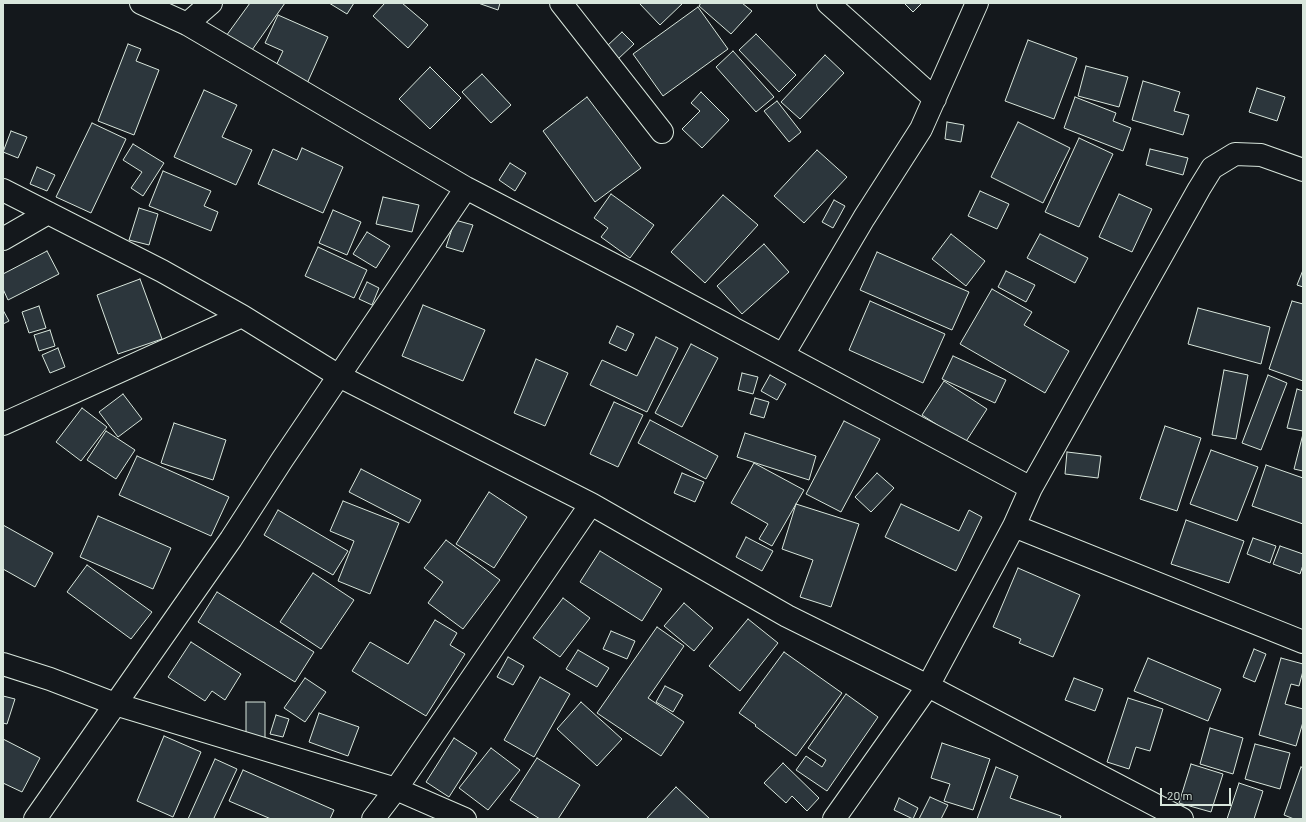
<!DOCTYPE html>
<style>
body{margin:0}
#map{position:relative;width:1306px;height:822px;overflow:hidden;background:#14181c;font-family:Barlow,sans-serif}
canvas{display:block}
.frame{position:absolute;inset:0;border:4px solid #d8e6dc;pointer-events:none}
.scale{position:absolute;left:1160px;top:788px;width:71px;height:18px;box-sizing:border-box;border:2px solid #d8e6dc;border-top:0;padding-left:5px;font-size:12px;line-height:14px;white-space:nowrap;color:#d8e6dc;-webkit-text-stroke:3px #14181c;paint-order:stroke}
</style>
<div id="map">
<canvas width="1306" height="822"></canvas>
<div class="frame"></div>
<div class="scale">20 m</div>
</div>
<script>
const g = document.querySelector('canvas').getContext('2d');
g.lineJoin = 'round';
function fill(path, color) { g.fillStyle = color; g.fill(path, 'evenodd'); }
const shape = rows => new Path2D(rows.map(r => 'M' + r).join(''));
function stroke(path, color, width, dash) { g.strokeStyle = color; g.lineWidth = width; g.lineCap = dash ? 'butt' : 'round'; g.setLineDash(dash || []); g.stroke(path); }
const building = shape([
 [250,3,285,3,245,60,221,43,250,3],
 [329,3,354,3,347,14,329,3],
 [385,3,402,3,428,25,408,48,373,16,385,3],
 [478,3,500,3,498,10,478,3],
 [639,3,683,3,660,25,639,3],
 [701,3,742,3,752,11,731,34,699,6,701,3],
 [904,3,922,3,913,12,904,3],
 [698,7,728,49,663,96,633,54,698,7],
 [278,15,328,37,305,88,272,74,283,51,265,43,278,15],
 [622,32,634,44,618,59,607,46,622,32],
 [756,34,796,75,779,92,739,50,756,34],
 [1028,40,1077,58,1054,119,1005,101,1028,40],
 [128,44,141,49,136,61,159,70,134,135,98,121,128,44],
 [733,51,774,97,756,112,716,67,733,51],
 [825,55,844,73,800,119,781,102,825,55],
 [1086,66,1128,77,1119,107,1078,96,1086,66],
 [430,67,461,98,430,129,399,99,430,67],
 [482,74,511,105,491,123,462,92,482,74],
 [1143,81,1180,92,1174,111,1189,115,1183,135,1132,120,1143,81],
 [1257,88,1285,97,1277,121,1249,112,1257,88],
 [204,90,237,105,222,137,252,150,236,185,174,157,204,90],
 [701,92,729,120,702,148,682,129,700,111,691,103,701,92],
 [587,97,641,168,595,202,543,131,587,97],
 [1075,97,1116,113,1113,121,1131,128,1123,151,1064,128,1075,97],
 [777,101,801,132,789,142,764,111,777,101],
 [947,122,964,125,961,142,945,139,947,122],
 [1018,122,1070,148,1043,203,991,177,1018,122],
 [92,123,126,139,91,213,56,197,92,123],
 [11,131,27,137,18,158,3,152,11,131],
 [1079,138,1113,154,1079,227,1045,212,1079,138],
 [133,144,164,163,143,196,131,188,142,172,123,160,133,144],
 [302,148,343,167,323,213,258,184,273,149,297,160,302,148],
 [1150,149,1188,158,1183,175,1146,165,1150,149],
 [817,150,847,177,804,223,774,196,817,150],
 [510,163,526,173,515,191,499,180,510,163],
 [37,167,55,175,47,191,30,184,37,167],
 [163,171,211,191,204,206,218,212,211,231,149,206,163,171],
 [980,191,1009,204,997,229,968,216,980,191],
 [611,194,654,225,630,258,601,237,608,228,594,218,611,194],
 [1119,194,1152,209,1132,252,1099,237,1119,194],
 [723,195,758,225,705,283,671,252,723,195],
 [383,197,419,205,412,232,376,224,383,197],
 [834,200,845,206,833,228,822,222,834,200],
 [139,208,158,214,149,245,129,240,139,208],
 [333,210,361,222,347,255,319,243,333,210],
 [455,220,473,225,463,252,446,247,455,220],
 [367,232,390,246,376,268,353,254,367,232],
 [951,234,985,261,966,286,932,259,951,234],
 [1040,234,1088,258,1075,283,1027,258,1040,234],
 [764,244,789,272,742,314,717,286,764,244],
 [318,247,367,270,354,298,305,276,318,247],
 [47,251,59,274,8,300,3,289,3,274,47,251],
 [877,252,969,292,952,330,860,290,877,252],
 [1303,270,1303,287,1297,285,1303,270],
 [1006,271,1035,285,1026,302,998,287,1006,271],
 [140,279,162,339,118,354,97,295,140,279],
 [367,282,379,288,372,305,359,299,367,282],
 [992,289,1032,312,1024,325,1069,351,1045,393,960,344,992,289],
 [870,301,945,334,923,383,849,350,870,301],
 [1292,301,1303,304,1303,381,1269,369,1292,301],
 [423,305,485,330,463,381,402,356,423,305],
 [39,306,46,328,29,333,22,312,39,306],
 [1198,308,1270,327,1261,364,1188,344,1198,308],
 [3,310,9,321,3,324,3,310],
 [617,326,634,334,626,351,609,343,617,326],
 [50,330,55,346,39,351,34,335,50,330],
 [656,337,678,348,647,412,590,385,602,360,637,376,656,337],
 [691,344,718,358,682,427,655,413,691,344],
 [58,348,65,367,50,373,42,355,58,348],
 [953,356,1006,380,995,403,942,379,953,356],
 [536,359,568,373,545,426,514,413,536,359],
 [1224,370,1248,375,1236,439,1212,435,1224,370],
 [742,373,758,377,753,394,738,390,742,373],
 [770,375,786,384,777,400,761,391,770,375],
 [1268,375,1287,383,1261,450,1242,443,1268,375],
 [944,381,987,409,965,443,922,415,944,381],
 [1297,389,1303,391,1303,431,1287,428,1297,389],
 [123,394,142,419,118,437,99,412,123,394],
 [755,398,769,402,764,418,750,414,755,398],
 [614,402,643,415,618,467,590,454,614,402],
 [82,408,107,427,81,461,56,442,82,408],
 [650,420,718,456,706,479,638,443,650,420],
 [844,421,880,439,841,512,806,494,844,421],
 [174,423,226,440,213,480,161,463,174,423],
 [1165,426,1201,438,1177,511,1140,499,1165,426],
 [106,431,135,450,116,479,87,460,106,431],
 [745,433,816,456,809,480,737,457,745,433],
 [1303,434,1303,471,1294,469,1303,434],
 [1211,450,1258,467,1237,521,1190,504,1211,450],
 [1067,452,1101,456,1098,478,1065,474,1067,452],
 [137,456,229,497,211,536,119,495,137,456],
 [754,463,804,490,772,546,759,539,768,524,731,503,754,463],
 [1266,465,1303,478,1303,524,1252,506,1266,465],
 [361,469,421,500,409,523,349,492,361,469],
 [682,473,704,482,695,502,674,493,682,473],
 [877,473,894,488,871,512,855,497,877,473],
 [489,492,527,517,494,568,456,544,489,492],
 [343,501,399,523,370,594,338,581,354,541,330,531,343,501],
 [796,504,859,524,831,607,800,597,813,560,782,549,796,504],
 [901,504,959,531,969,510,982,517,956,571,885,537,901,504],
 [278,510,348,551,333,575,264,535,278,510],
 [98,516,171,548,153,589,80,557,98,516],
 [1186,520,1244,541,1229,583,1171,564,1186,520],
 [3,525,53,553,35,587,3,569,3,525],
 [746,537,773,551,762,571,736,557,746,537],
 [1253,538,1276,546,1270,563,1247,554,1253,538],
 [446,540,500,580,463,629,428,603,443,582,424,568,446,540],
 [1280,546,1303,554,1303,565,1300,574,1273,564,1280,546],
 [600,551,662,589,642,621,580,582,600,551],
 [87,565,152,612,131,639,67,592,87,565],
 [1018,568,1080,595,1053,657,1019,643,1021,639,993,627,1018,568],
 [313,573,354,600,321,649,280,622,313,573],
 [217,592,314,652,295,682,198,622,217,592],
 [563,598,590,618,560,657,533,638,563,598],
 [684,603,713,628,694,651,664,626,684,603],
 [748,619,778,643,740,691,709,666,748,619],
 [435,620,457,633,450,645,465,654,426,716,352,671,370,642,408,664,435,620],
 [657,627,684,646,648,698,684,722,661,756,597,713,657,627],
 [611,631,635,641,627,659,603,649,611,631],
 [191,642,241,674,225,700,212,691,205,701,168,677,191,642],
 [1254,649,1266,654,1255,682,1243,677,1254,649],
 [578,650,609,668,597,687,566,669,578,650],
 [784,652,842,693,796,756,755,726,756,725,739,713,784,652],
 [508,657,524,666,513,685,497,677,508,657],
 [1148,658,1221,689,1208,721,1134,691,1148,658],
 [1281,658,1303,664,1303,671,1299,686,1291,684,1285,704,1303,709,1303,722,1296,746,1259,735,1281,658],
 [540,677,570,694,534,757,504,740,540,677],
 [305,678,326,692,305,722,284,708,305,678],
 [1074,678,1103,689,1095,711,1065,700,1074,678],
 [665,686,683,695,673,712,656,702,665,686],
 [846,694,878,717,827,791,796,770,806,756,822,767,826,760,808,748,846,694],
 [3,696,15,699,7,724,3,723,3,696],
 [1128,698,1163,709,1150,751,1136,747,1129,769,1107,762,1128,698],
 [246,702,265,702,265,742,246,742,246,702],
 [581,702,622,739,597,766,557,729,581,702],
 [319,713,359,727,348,756,309,742,319,713],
 [276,715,289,719,283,737,270,734,276,715],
 [1210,728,1243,738,1233,774,1200,764,1210,728],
 [164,736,201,752,173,817,137,801,164,736],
 [454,738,477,753,449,797,426,782,454,738],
 [3,739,40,758,22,792,3,783,3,739],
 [942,743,990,759,973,810,944,801,950,784,931,778,942,743],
 [1255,744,1290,753,1280,789,1245,779,1255,744],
 [491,748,520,770,488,810,459,788,491,748],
 [537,758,580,785,558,819,540,819,510,800,537,758],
 [215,759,237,769,214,818,217,819,188,819,215,759],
 [783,763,819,798,807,811,792,796,786,803,764,783,783,763],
 [1191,764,1223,774,1211,812,1179,803,1191,764],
 [996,767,1018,776,1010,798,1061,816,1060,819,977,819,996,767],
 [1301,767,1303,768,1303,819,1294,819,1284,815,1301,767],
 [243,770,334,810,330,819,271,819,229,801,243,770],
 [1239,783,1263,791,1254,819,1227,819,1239,783],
 [676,787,710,819,646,819,676,787],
 [930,797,948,805,941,819,919,819,930,797],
 [899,798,918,808,913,819,894,810,899,798]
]);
fill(building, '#2c363c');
stroke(building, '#d8e6dc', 1);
const minor = shape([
 [141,3,187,24,466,188,641,279,1031,488],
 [561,3,662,132],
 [828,3,935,99],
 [187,24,211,3],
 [3,190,162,271,242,316,339,376,591,504,787,616,928,686,1182,819],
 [3,239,48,213],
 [783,355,864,218,921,129,977,3],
 [3,424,242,316],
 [1014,526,1303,642],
 [3,664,50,679,115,704,396,789,465,819],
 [35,819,231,539,282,460,466,188],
 [373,819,396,789,591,504],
 [834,819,928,686,1014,526,1031,488,1199,189,1212,168,1235,154,1261,155,1303,170]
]);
stroke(minor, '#d8e6dc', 24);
stroke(minor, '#14181c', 22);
</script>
